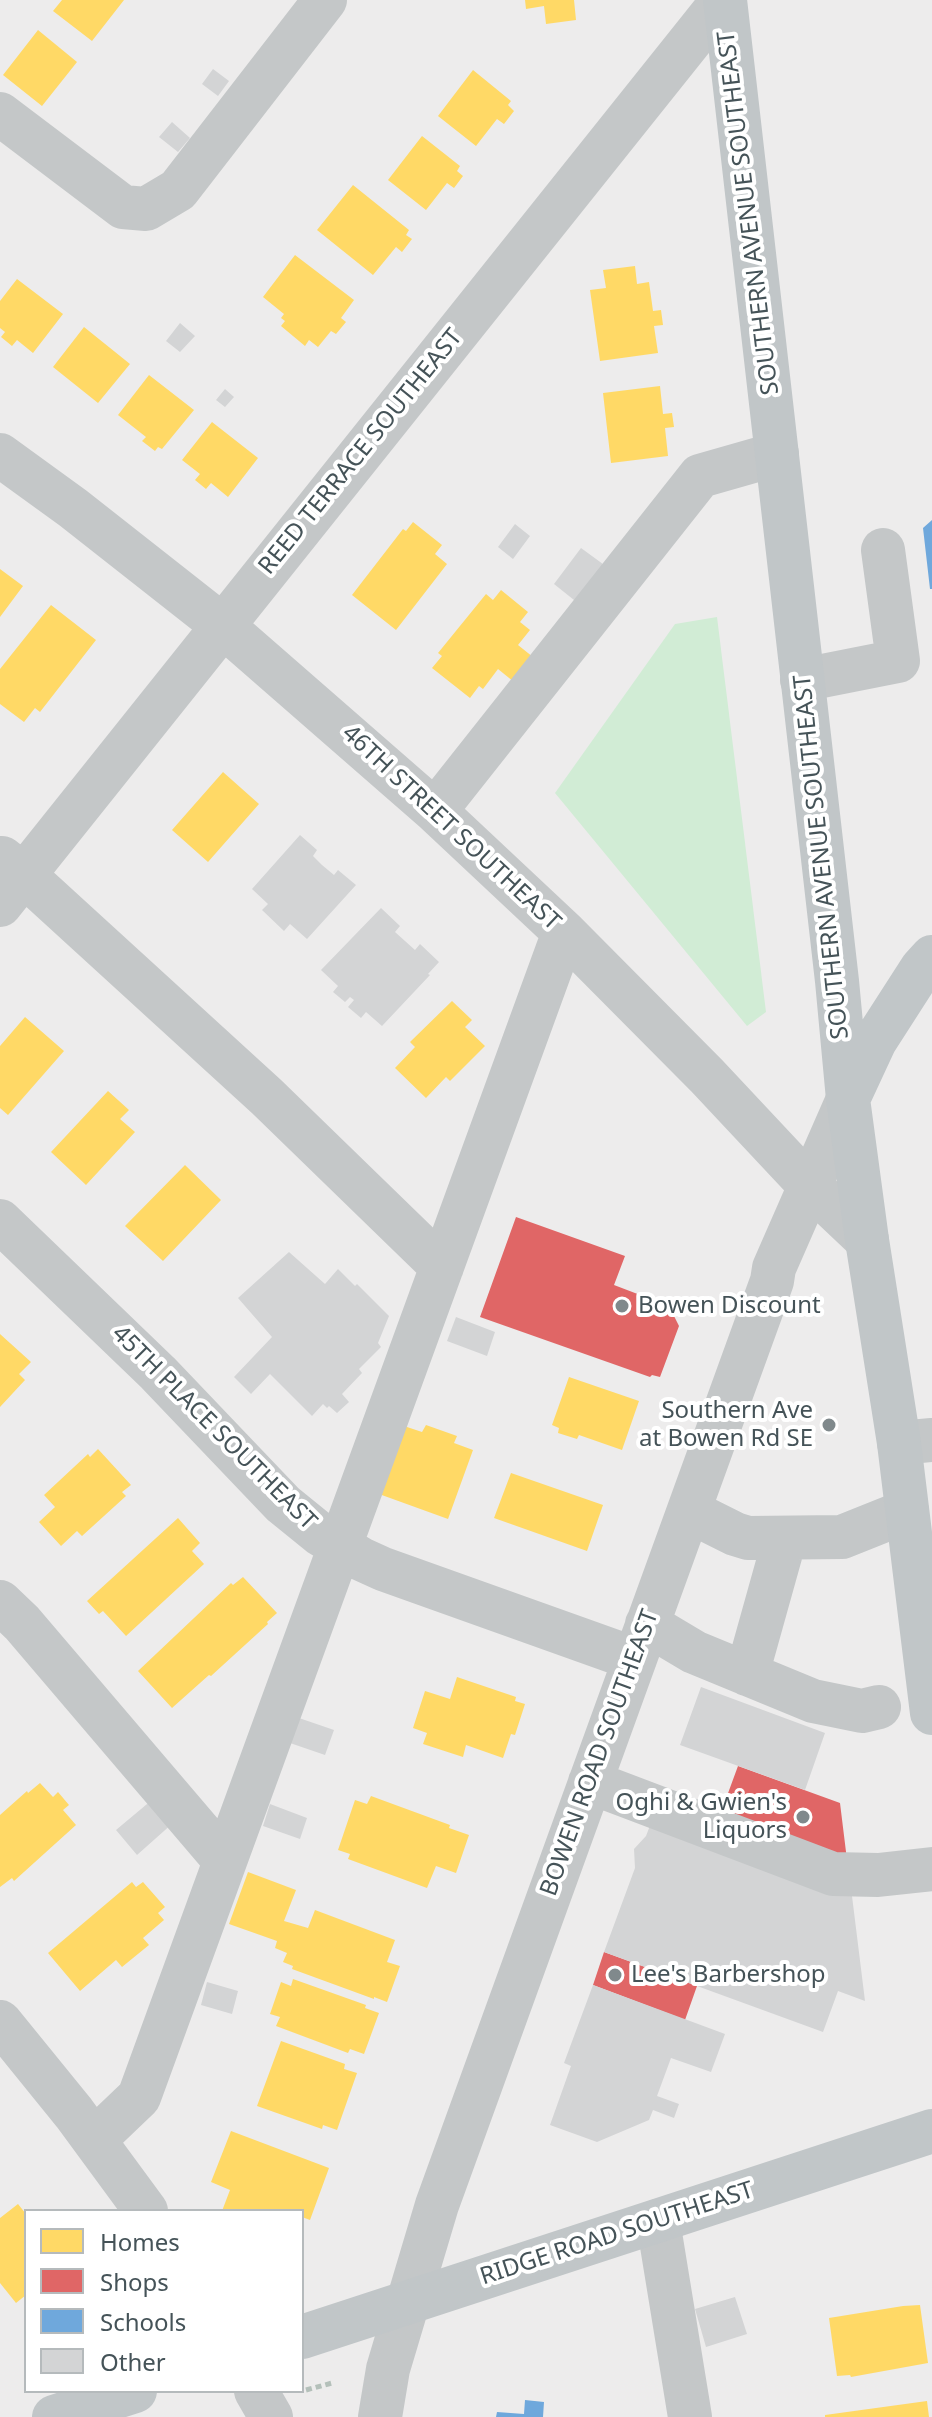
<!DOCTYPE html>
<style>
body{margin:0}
#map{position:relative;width:932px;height:2417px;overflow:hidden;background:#edecec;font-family:"Noto Sans",sans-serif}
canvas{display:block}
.legend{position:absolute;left:24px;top:2209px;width:280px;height:184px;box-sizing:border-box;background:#fff;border:2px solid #b5babc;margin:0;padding:10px 14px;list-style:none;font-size:24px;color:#455358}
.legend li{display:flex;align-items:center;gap:16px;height:40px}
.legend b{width:40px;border:2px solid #b5babc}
</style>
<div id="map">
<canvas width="932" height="2417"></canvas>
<ul class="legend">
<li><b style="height:22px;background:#ffd966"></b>Homes</li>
<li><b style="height:22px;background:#e06666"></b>Shops</li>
<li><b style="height:22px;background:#6fa8dc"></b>Schools</li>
<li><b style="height:22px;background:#d3d4d5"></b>Other</li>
</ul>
</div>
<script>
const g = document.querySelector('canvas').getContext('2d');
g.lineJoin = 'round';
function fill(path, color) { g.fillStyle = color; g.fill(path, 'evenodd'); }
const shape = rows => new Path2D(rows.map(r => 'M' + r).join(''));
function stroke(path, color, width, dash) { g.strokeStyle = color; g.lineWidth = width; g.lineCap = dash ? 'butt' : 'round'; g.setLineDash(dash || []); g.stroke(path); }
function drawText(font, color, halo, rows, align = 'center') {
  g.font = font + ' "Noto Sans",sans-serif'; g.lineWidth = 8; g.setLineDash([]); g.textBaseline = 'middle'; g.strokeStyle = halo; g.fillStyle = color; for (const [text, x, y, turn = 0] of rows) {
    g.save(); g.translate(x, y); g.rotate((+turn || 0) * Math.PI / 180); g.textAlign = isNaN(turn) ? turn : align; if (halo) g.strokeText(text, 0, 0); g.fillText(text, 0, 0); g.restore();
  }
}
fill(shape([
 [717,617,766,1012,747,1026,555,793,675,624]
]), '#d1ecd5');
fill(shape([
 [62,0,124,0,92,41,53,11],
 [525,0,574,0,576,20,546,24,544,6,526,9],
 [38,30,77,62,42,106,3,75],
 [473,70,511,101,508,105,514,111,504,124,497,119,476,146,438,116],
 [422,136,460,166,457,171,463,176,454,188,447,183,426,210,388,180],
 [353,185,409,230,406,235,412,239,402,252,396,247,373,275,317,230],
 [295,255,354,300,341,318,346,322,336,334,331,331,318,347,309,340,305,346,281,326,285,321,281,318,284,314,263,297],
 [635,266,637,284,649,282,653,311,661,310,663,325,654,326,658,353,600,361,590,290,606,288,603,270],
 [17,279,63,314,33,353,17,340,12,346,1,337,5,332,0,328,0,301],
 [84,327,130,364,98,403,53,367],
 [149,375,194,410,162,449,158,447,155,451,142,441,146,437,118,415],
 [660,386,663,414,672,413,674,427,665,428,668,456,611,463,603,393],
 [212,422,258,458,228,497,211,483,206,489,195,480,200,474,182,460],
 [413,522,442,545,435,554,447,564,396,630,352,595,403,529,406,531],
 [0,569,23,586,0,617],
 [501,590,528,612,520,622,530,630,518,645,533,657,514,682,498,669,483,689,479,686,470,698,432,668,442,656,438,653,486,594,493,600],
 [51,605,96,640,40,712,35,708,24,722,0,704,0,669],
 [223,772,259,804,208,862,172,830],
 [452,1001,472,1020,465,1027,485,1046,450,1081,446,1077,426,1098,395,1068,415,1047,410,1042],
 [25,1017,64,1051,8,1115,0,1108,0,1046],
 [108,1091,129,1110,120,1119,135,1132,86,1185,51,1152],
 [185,1165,221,1200,163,1261,125,1226],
 [0,1334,31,1362,19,1374,25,1380,0,1407],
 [569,1377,639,1401,622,1450,579,1435,577,1439,558,1433,559,1428,552,1425],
 [426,1425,457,1436,454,1443,473,1450,448,1519,379,1494,404,1426,422,1432],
 [98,1449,131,1485,122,1492,126,1496,82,1536,77,1531,61,1546,39,1522,55,1507,44,1495,88,1454,90,1457],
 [511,1473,603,1505,587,1551,494,1518],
 [178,1518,200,1543,192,1551,204,1564,126,1636,103,1611,99,1614,87,1601],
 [243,1577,277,1613,267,1622,268,1624,211,1676,209,1675,172,1708,138,1671,231,1583,233,1585],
 [457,1677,516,1697,515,1701,525,1704,515,1735,511,1734,503,1758,466,1745,463,1757,423,1744,427,1733,413,1728,425,1691,450,1699],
 [40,1783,53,1797,58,1792,69,1805,63,1810,76,1825,14,1881,12,1878,0,1887,0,1815,27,1791,28,1793],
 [371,1796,450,1825,449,1828,469,1835,456,1873,436,1866,427,1888,348,1859,350,1854,338,1850,355,1800,367,1804],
 [248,1872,296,1890,284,1921,308,1928,315,1910,395,1940,387,1962,400,1966,387,2002,374,1997,374,1999,292,1969,293,1966,283,1962,287,1953,275,1948,277,1941,229,1924],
 [132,1882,136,1887,143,1882,165,1907,158,1913,164,1920,143,1938,149,1945,122,1967,116,1960,80,1991,48,1953],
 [293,1979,366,2005,365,2008,379,2013,364,2054,350,2049,348,2053,276,2026,280,2017,270,2014,281,1982,291,1986],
 [281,2041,345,2064,344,2069,357,2073,337,2130,323,2125,322,2129,257,2106],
 [231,2131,329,2168,310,2220,302,2217,302,2211,222,2211,230,2190,211,2182],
 [18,2204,26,2214,26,2295,16,2303,0,2283,0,2218],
 [920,2305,928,2363,851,2377,850,2375,837,2376,829,2318,903,2306],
 [927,2401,929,2417,825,2417,825,2415]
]), '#ffd966');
fill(shape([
 [516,1217,625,1256,614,1285,669,1306,679,1326,660,1377,652,1375,650,1377,480,1317],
 [738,1766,840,1803,847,1860,720,1815],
 [604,1952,697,1986,685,2020,593,1985]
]), '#e06666');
fill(shape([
 [932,520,932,589,930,589,923,528],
 [525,2400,544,2402,543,2417,496,2417,497,2412,524,2414]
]), '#6fa8dc');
fill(shape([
 [213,69,229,81,218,96,202,84],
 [172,122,190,138,178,152,159,137],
 [180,323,195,336,180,352,166,341],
 [225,389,234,397,225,407,216,400],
 [515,524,530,536,513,559,498,547],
 [581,548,607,567,579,604,554,584],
 [300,835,317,850,313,856,322,865,334,875,338,870,356,885,307,939,290,924,284,931,262,910,268,904,252,889],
 [381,908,400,926,395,932,415,950,420,944,439,962,428,974,430,975,382,1026,366,1012,361,1018,348,1007,354,1000,350,997,345,1002,333,992,338,986,321,970],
 [289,1252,325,1284,338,1269,355,1286,357,1284,389,1316,378,1343,381,1347,359,1369,362,1373,342,1394,349,1402,337,1413,329,1406,327,1408,323,1404,312,1416,270,1374,251,1394,234,1377,272,1337,238,1298],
 [456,1317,495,1332,487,1356,447,1341],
 [701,1687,825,1733,805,1790,680,1745],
 [299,1718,334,1730,325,1755,290,1743],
 [153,1799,173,1823,137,1855,116,1830],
 [270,1804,307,1818,300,1839,263,1826],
 [651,1823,852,1896,865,2001,838,1991,823,2032,604,1952,635,1868,634,1849,646,1836],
 [207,1982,238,1991,232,2014,201,2005],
 [593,1985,725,2034,711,2072,671,2058,657,2096,679,2104,674,2118,653,2110,649,2120,597,2142,550,2125,571,2066,564,2063],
 [735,2297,747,2334,706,2347,695,2309]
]), '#d3d4d5');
stroke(shape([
 [306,2390,332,2383]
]), '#b4c0ba', 5, [6, 4]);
stroke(shape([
 [0,114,123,207,146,209,178,190,325,0],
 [0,455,73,508,223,626,435,811,564,932,707,1076,811,1187,867,1240],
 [802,680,898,661,883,550],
 [435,811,700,476,777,454],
 [2,858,24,875,267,1097,442,1267],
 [0,905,723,0],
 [0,1221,158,1373,283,1504,320,1534,361,1559,383,1569,635,1659],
 [899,1443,932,1440],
 [689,1511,735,1534,748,1538,842,1537,907,1511],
 [0,1602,22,1623,225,1861],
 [647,1624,694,1652,813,1701,862,1711,879,1707],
 [747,1674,785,1538],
 [590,1782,833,1874,878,1875,932,1869],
 [0,2022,74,2113,146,2211],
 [94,2140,139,2097,564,932],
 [658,2221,690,2417],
 [256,2391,271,2417],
 [380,2417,388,2369,437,2205,772,1281,774,1268,848,1099]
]), '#c4c7c8', 44);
stroke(shape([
 [725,0,837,981,848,1099,867,1240,899,1443,932,1713],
 [849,1097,875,1041,922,968,932,957],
 [302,2337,932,2131],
 [54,2417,135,2391]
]), '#c1c6c8', 44);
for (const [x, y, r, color] of [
 [622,1306,8,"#80898c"],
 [829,1425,8,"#80898c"],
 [803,1817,8,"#80898c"],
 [615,1975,8,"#80898c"]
]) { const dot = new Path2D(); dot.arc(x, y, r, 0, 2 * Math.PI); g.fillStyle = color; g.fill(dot); stroke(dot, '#fff', 3); }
drawText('24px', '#455358', '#fff', [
 ["SOUTHERN AVENUE SOUTHEAST",749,213,-97],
 ["REED TERRACE SOUTHEAST",361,452,-51],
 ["46TH STREET SOUTHEAST",451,828,43],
 ["SOUTHERN AVENUE SOUTHEAST",822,857,-96],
 ["45TH PLACE SOUTHEAST",214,1428,45],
 ["BOWEN ROAD SOUTHEAST",600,1753,-70],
 ["RIDGE ROAD SOUTHEAST",617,2234,-18]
]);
drawText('24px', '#455358', '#fff', [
 ["Bowen Discount",638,1306],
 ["Southern Ave",813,1411,"right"],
 ["at Bowen Rd SE",813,1439,"right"],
 ["Oghi & Gwien's",787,1803,"right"],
 ["Liquors",787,1831,"right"],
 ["Lee's Barbershop",631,1975]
], 'left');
</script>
